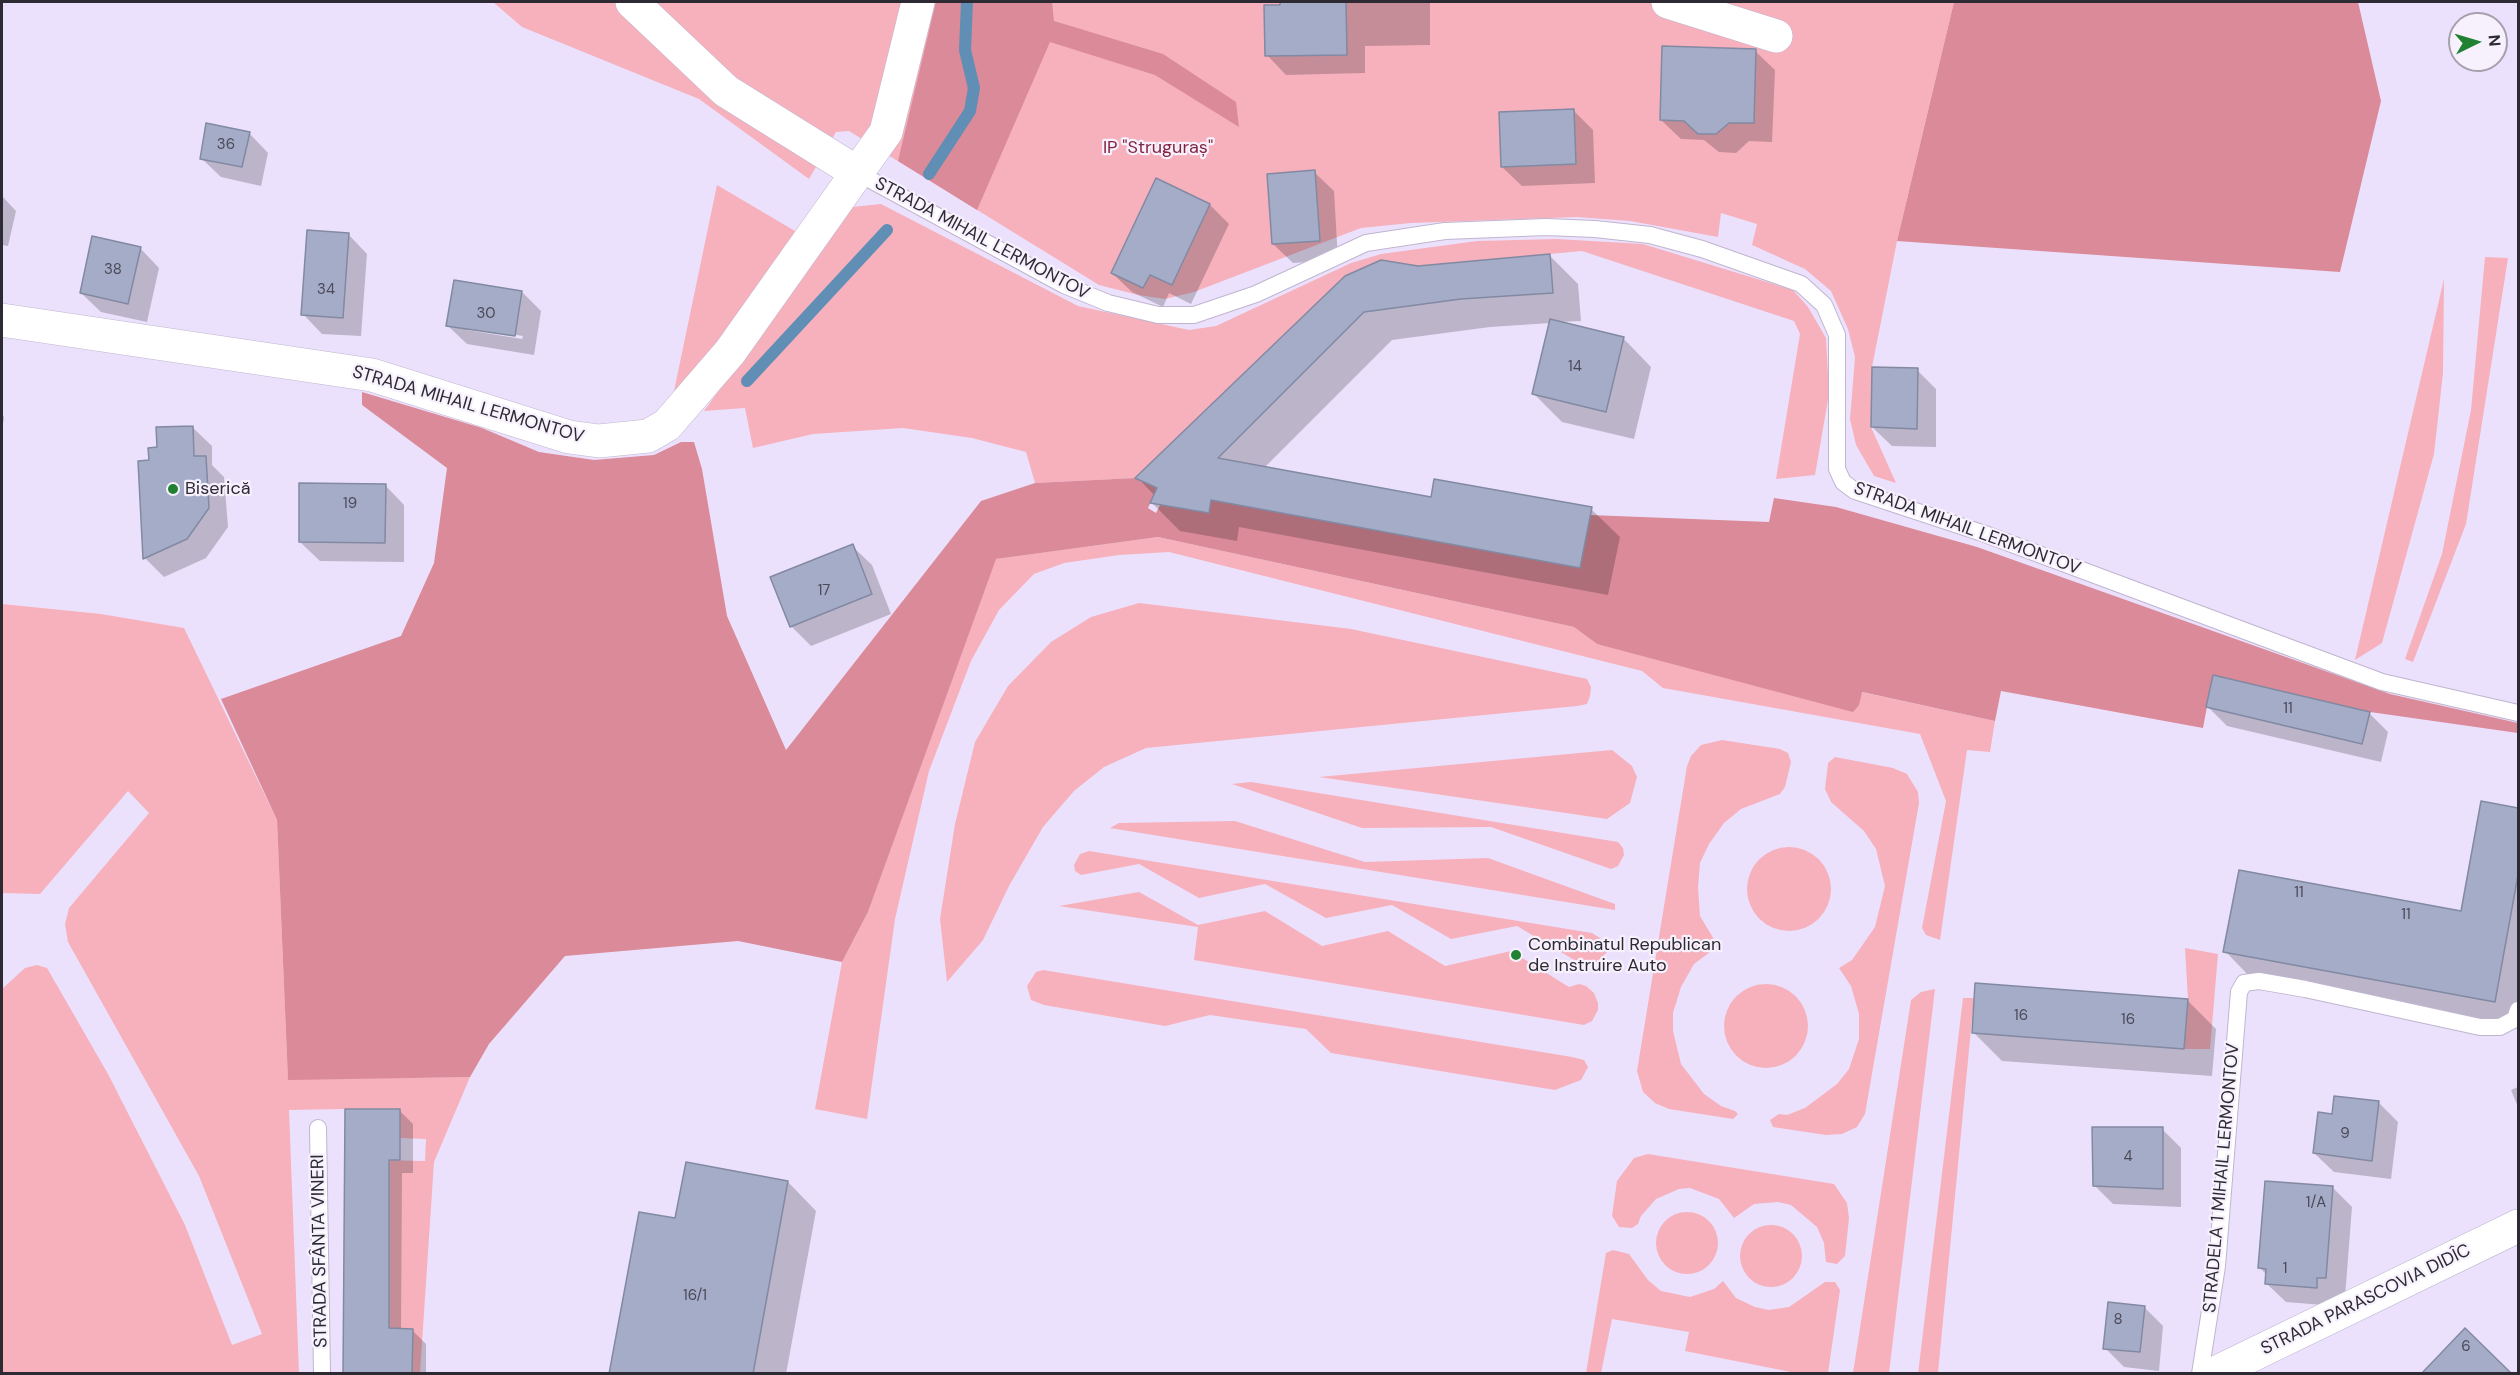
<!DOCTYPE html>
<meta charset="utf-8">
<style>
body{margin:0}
#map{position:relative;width:2520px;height:1375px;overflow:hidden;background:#ece1fc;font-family:"DM Sans",sans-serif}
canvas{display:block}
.frame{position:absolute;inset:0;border:3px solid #2e2a34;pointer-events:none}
.north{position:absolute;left:2448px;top:12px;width:60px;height:60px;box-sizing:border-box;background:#f6f1fd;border:2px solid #a6a1ad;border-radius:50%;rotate:85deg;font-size:16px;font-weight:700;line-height:24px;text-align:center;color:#2e2a34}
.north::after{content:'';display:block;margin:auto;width:21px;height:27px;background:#218133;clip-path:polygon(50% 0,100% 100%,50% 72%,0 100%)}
</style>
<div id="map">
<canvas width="2520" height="1375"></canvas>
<div class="frame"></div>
<div class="north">N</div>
</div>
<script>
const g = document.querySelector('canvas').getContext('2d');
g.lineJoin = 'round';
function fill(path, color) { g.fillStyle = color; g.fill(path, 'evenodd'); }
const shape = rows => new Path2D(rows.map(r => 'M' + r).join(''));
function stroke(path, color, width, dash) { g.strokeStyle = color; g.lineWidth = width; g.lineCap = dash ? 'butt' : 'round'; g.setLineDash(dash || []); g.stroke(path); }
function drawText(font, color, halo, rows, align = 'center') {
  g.font = font + ' "DM Sans",sans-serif'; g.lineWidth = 4.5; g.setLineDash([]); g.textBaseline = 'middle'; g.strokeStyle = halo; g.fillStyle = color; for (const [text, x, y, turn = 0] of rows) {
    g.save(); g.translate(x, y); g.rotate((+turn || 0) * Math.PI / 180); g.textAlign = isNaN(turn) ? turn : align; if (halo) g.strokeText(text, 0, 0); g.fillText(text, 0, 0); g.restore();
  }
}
fill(shape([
 [493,2,1954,2,1897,241,1872,367,1871,427,1896,483,1874,476,1856,445,1850,419,1855,357,1848,329,1831,291,1805,269,1752,245,1757,224,1721,213,1718,237,1630,221,1577,217,1411,223,1361,228,1194,292,1165,299,1138,295,1099,285,849,131,836,132,809,179,699,99,522,27],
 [717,185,795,231,783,253,687,383,674,391],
 [881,204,1078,306,1189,330,1216,326,1351,263,1381,254,1477,241,1557,239,1643,244,1793,290,1808,307,1826,338,1829,394,1815,475,1776,479,1800,334,1794,321,1582,251,1418,266,1381,260,1345,276,1135,478,1035,483,1026,452,972,438,903,428,813,434,753,448,745,408,704,411,852,207],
 [2485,257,2508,258,2466,524,2413,662,2405,659,2442,554,2471,410],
 [2444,279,2443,373,2434,454,2382,643,2355,660],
 [1158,537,1574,627,1597,644,1861,692,1995,721,1990,752,1967,750,1940,940,1926,935,1922,928,1946,801,1920,734,1663,688,1642,671,1169,552,1119,555,1064,563,1034,574,999,610,971,661,929,771,895,919,867,1119,815,1109,842,962,868,912,995,559],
 [1139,603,1351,629,1587,679,1591,687,1590,696,1587,704,1577,706,1146,748,1104,767,1074,791,1043,827,1009,886,983,940,947,982,940,919,955,824,975,742,1008,686,1051,642,1091,617],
 [2,604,101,614,184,628,277,820,288,1079,470,1077,434,1162,420,1373,412,1373,413,1329,389,1328,381,1160,425,1161,426,1139,400,1138,400,1109,345,1109,289,1110,299,1373,2,1373,2,989,25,968,37,965,47,968,108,1074,185,1225,232,1345,262,1334,199,1176,68,942,65,924,69,908,149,813,128,791,40,894,2,893],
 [1722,740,1780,749,1788,753,1791,762,1785,787,1780,794,1741,809,1724,823,1709,844,1700,863,1698,887,1700,916,1718,946,1694,964,1681,987,1673,1013,1673,1031,1681,1064,1704,1094,1721,1106,1735,1111,1738,1114,1733,1119,1669,1109,1655,1103,1643,1092,1637,1071,1687,766,1691,756,1701,745],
 [1612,750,1632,766,1637,777,1630,803,1607,819,1319,777],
 [1835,757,1893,768,1907,774,1918,792,1919,803,1865,1114,1857,1127,1842,1134,1826,1135,1773,1127,1770,1120,1779,1114,1787,1115,1805,1108,1837,1084,1849,1069,1859,1039,1859,1014,1851,986,1839,968,1852,960,1875,927,1885,886,1876,849,1864,831,1831,802,1825,789,1828,763],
 [1251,782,1618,842,1623,848,1624,855,1618,866,1611,869,1491,827,1362,828,1232,784],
 [1235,821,1365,862,1488,858,1615,904,1615,910,1110,828,1119,823],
 '1747 889a42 42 0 1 1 84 0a42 42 0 1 1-84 0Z',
 [1089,851,1592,933,1600,938,1607,952,1597,962,1576,961,1517,926,1451,939,1392,905,1326,918,1265,884,1199,898,1139,864,1081,875,1075,871,1074,865,1080,854],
 [1139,892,1198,925,1265,911,1322,946,1388,931,1445,966,1511,951,1569,987,1579,984,1586,986,1594,993,1598,1003,1598,1010,1592,1021,1584,1025,1194,960,1198,927,1059,906],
 [2185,948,2218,954,2210,1049,2184,1049,2188,999],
 [1043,970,1572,1057,1584,1060,1588,1067,1581,1080,1555,1090,1331,1053,1306,1029,1210,1015,1165,1026,1044,1005,1031,1000,1027,986,1036,972],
 '1724 1026a42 42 0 1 1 84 0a42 42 0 1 1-84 0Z',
 [1935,989,1889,1373,1853,1373,1911,1000,1921,992],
 [1963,998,1974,998,1938,1373,1918,1374],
 [1648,1154,1834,1184,1847,1203,1849,1218,1845,1256,1837,1264,1826,1262,1824,1243,1817,1227,1791,1205,1778,1202,1754,1204,1734,1218,1719,1199,1690,1188,1679,1189,1656,1199,1641,1216,1638,1224,1632,1228,1619,1227,1612,1216,1617,1181,1634,1158],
 '1656 1243a31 31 0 1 1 62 0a31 31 0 1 1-62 0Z',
 '1740 1256a31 31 0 1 1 62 0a31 31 0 1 1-62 0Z',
 [1613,1250,1629,1254,1648,1280,1661,1291,1690,1297,1714,1289,1723,1281,1736,1298,1755,1307,1769,1310,1789,1307,1825,1282,1835,1282,1840,1290,1828,1373,1796,1373,1685,1351,1689,1332,1612,1319,1601,1373,1586,1373,1606,1253]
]), '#f6b1bd');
fill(shape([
 [936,2,1052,2,1054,21,1163,54,1236,102,1239,127,1155,75,1050,42,977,210,898,161],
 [1954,2,2358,2,2381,101,2340,272,1897,241],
 [362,392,482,428,539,452,594,460,654,455,681,442,694,442,702,469,727,616,786,750,981,501,1035,483,1135,478,1157,488,1148,508,1156,513,1165,495,1179,508,1209,513,1211,500,1580,568,1590,515,1769,522,1774,498,1836,507,1977,547,2390,694,2518,723,2518,733,2370,712,2213,675,2203,728,2001,691,1995,721,1862,692,1859,705,1853,712,1597,644,1574,627,1158,537,996,559,868,912,842,962,738,941,565,956,489,1044,470,1077,288,1080,277,820,221,699,401,636,434,563,447,468,362,405]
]), '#da8a98');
fill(shape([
 [1282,2,1430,2,1430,45,1365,46,1365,73,1286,75,1267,55],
 [1755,51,1775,70,1772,142,1749,141,1736,153,1719,152,1704,140,1681,139,1661,120],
 [1574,111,1593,130,1595,183,1522,186,1502,167],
 [249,133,268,153,261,186,221,177,201,158],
 [1314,172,1334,191,1338,260,1293,263,1273,244],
 [1157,180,1210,205,1229,224,1191,304,1169,293,1163,307,1132,292,1112,273],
 [2,196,16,211,8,246,2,245],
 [348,234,367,254,361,336,322,334,303,314],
 [140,248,159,268,147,322,101,312,81,293],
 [1550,256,1578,284,1581,321,1559,322,1623,338,1651,367,1634,439,1562,422,1534,394,1551,323,1490,327,1392,340,1264,468,1432,499,1591,509,1620,537,1608,595,1239,527,1237,541,1180,531,1152,503,1155,496,1138,478,1418,268],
 [522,292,541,311,534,355,467,344,447,325],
 [467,327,523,336,522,339,467,330],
 [1917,370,1936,389,1936,447,1892,446,1872,427],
 [2,414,4,417,2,431],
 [192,427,212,446,212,465,224,477,228,527,206,558,164,577,145,558,139,463,150,462,159,449],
 [385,485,404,505,404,562,320,561,300,542],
 [852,546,872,565,891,614,811,646,792,627,772,578],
 [2208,707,2369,713,2388,732,2381,762,2227,726],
 [2482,803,2518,810,2518,1028,2253,980,2225,951,2462,912],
 [2188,1001,2216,1029,2212,1076,2002,1061,1973,1032],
 [2518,1087,2518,1107,2511,1090],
 [2379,1103,2398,1122,2391,1179,2334,1172,2314,1153,2333,1115],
 [346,1110,399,1110,413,1124,413,1173,402,1173,401,1330,412,1330,426,1344,426,1374,344,1374],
 [2162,1129,2181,1148,2181,1207,2113,1204,2094,1185],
 [788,1182,816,1211,786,1374,611,1374,676,1220],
 [2332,1187,2352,1207,2345,1297,2336,1306,2286,1302,2266,1283,2267,1275,2260,1268],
 [2144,1307,2163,1326,2159,1371,2124,1367,2105,1348]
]), '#0003');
stroke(shape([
 [929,174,970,111,974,88,965,50,967,2],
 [747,381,887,230]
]), '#608eb4', 12);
const building = shape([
 [1280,2,1346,2,1347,55,1265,56,1264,5,1280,5,1280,2],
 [1662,46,1756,49,1754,123,1729,123,1716,134,1698,134,1684,121,1660,120,1662,46],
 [1574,109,1576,164,1501,167,1499,112,1574,109],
 [206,123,250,132,242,167,200,159,206,123],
 [1315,170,1320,241,1272,244,1267,174,1315,170],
 [1156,178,1210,204,1172,285,1150,275,1143,288,1111,273,1156,178],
 [307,230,349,233,343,318,301,315,307,230],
 [92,236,141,247,128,304,80,293,92,236],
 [1550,254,1553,293,1461,299,1364,312,1218,458,1431,497,1434,479,1592,507,1580,568,1211,500,1209,513,1150,503,1157,488,1135,478,1345,276,1381,260,1418,266,1550,254],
 [454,280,522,291,515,336,446,326,454,280],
 [1550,319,1624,337,1606,412,1532,394,1550,319],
 [1872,367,1918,368,1917,429,1871,427,1872,367],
 [193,426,194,456,206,456,209,508,187,539,143,559,138,461,149,460,148,448,157,447,156,427,193,426],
 [299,483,386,484,385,543,299,542,299,483],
 [853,544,872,594,790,627,770,577,853,544],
 [2213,675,2370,712,2362,744,2206,707,2213,675],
 [2481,801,2518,808,2518,875,2495,1002,2223,952,2239,870,2461,911,2481,801],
 [1975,983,2188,999,2184,1049,1972,1033,1975,983],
 [2334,1096,2379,1101,2372,1161,2313,1153,2318,1112,2332,1114,2334,1096],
 [345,1109,400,1109,400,1160,389,1160,389,1328,413,1329,412,1374,343,1374,345,1109],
 [2092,1127,2163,1127,2163,1189,2093,1186,2092,1127],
 [686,1162,788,1181,753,1374,609,1374,639,1212,675,1218,686,1162],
 [2265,1181,2333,1186,2326,1278,2317,1278,2317,1288,2265,1284,2266,1269,2258,1268,2265,1181],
 [2108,1302,2145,1306,2140,1352,2103,1349,2108,1302],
 [2465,1328,2512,1374,2421,1374,2465,1328]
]);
fill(building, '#a5acc7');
stroke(building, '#8289a2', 1.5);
const service = shape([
 [856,172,1064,285,1108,303,1158,315,1194,315,1256,294,1366,243,1445,231,1546,227,1595,229,1650,235,1702,249,1801,284,1824,305,1837,335,1837,469,1843,482,1855,491,1985,534,2382,682,2518,713],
 [318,1128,322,1374],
 [2200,1374,2217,1266,2239,992,2244,983,2259,981,2305,989,2480,1027,2500,1027,2515,1019,2518,1010]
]);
const minor = shape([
 [632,2,726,91,856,172],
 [1668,2,1776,36],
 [2,320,372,375,569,437,599,441,648,436,667,425,730,352,886,132,918,2],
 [2213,1374,2518,1226]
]);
stroke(service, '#c0b5cf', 18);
stroke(minor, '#c0b5cf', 34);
stroke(service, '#fff', 16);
stroke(minor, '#fff', 33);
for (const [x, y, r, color] of [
 [173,489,6,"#218133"],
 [1516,955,6,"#218133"]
]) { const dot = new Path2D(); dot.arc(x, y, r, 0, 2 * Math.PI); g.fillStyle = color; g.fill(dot); stroke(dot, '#f6f1fd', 2); }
drawText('15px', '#4c4a59', null, [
 ["36",226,145],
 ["38",113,270],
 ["34",326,290],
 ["30",486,314],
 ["14",1575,367],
 ["19",350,504],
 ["17",824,591],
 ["11",2288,709],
 ["11",2299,893],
 ["11",2406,915],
 ["16",2021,1016],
 ["16",2128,1020],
 ["9",2345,1134],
 ["4",2128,1157],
 ["1/A",2316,1203],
 ["1",2285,1269],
 ["16/1",695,1296],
 ["8",2118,1320],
 ["6",2466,1347]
]);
drawText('18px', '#83243e', '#f6f1fd', [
 ["IP \"Struguraș\"",1158,148]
]);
drawText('18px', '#2e2a34', '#f6f1fd', [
 ["STRADA MIHAIL LERMONTOV",982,239,28],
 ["STRADA MIHAIL LERMONTOV",468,405,16],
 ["STRADA MIHAIL LERMONTOV",1967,529,20],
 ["STRADELA 1 MIHAIL LERMONTOV",2222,1178,-85],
 ["STRADA SFÂNTA VINERI",320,1251,-91],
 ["STRADA PARASCOVIA DIDÎC",2366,1300,-26]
]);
drawText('18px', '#2e2a34', '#f6f1fd', [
 ["Biserică",185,489],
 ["Combinatul Republican",1528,945],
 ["de Instruire Auto",1528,966]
], 'left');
</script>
